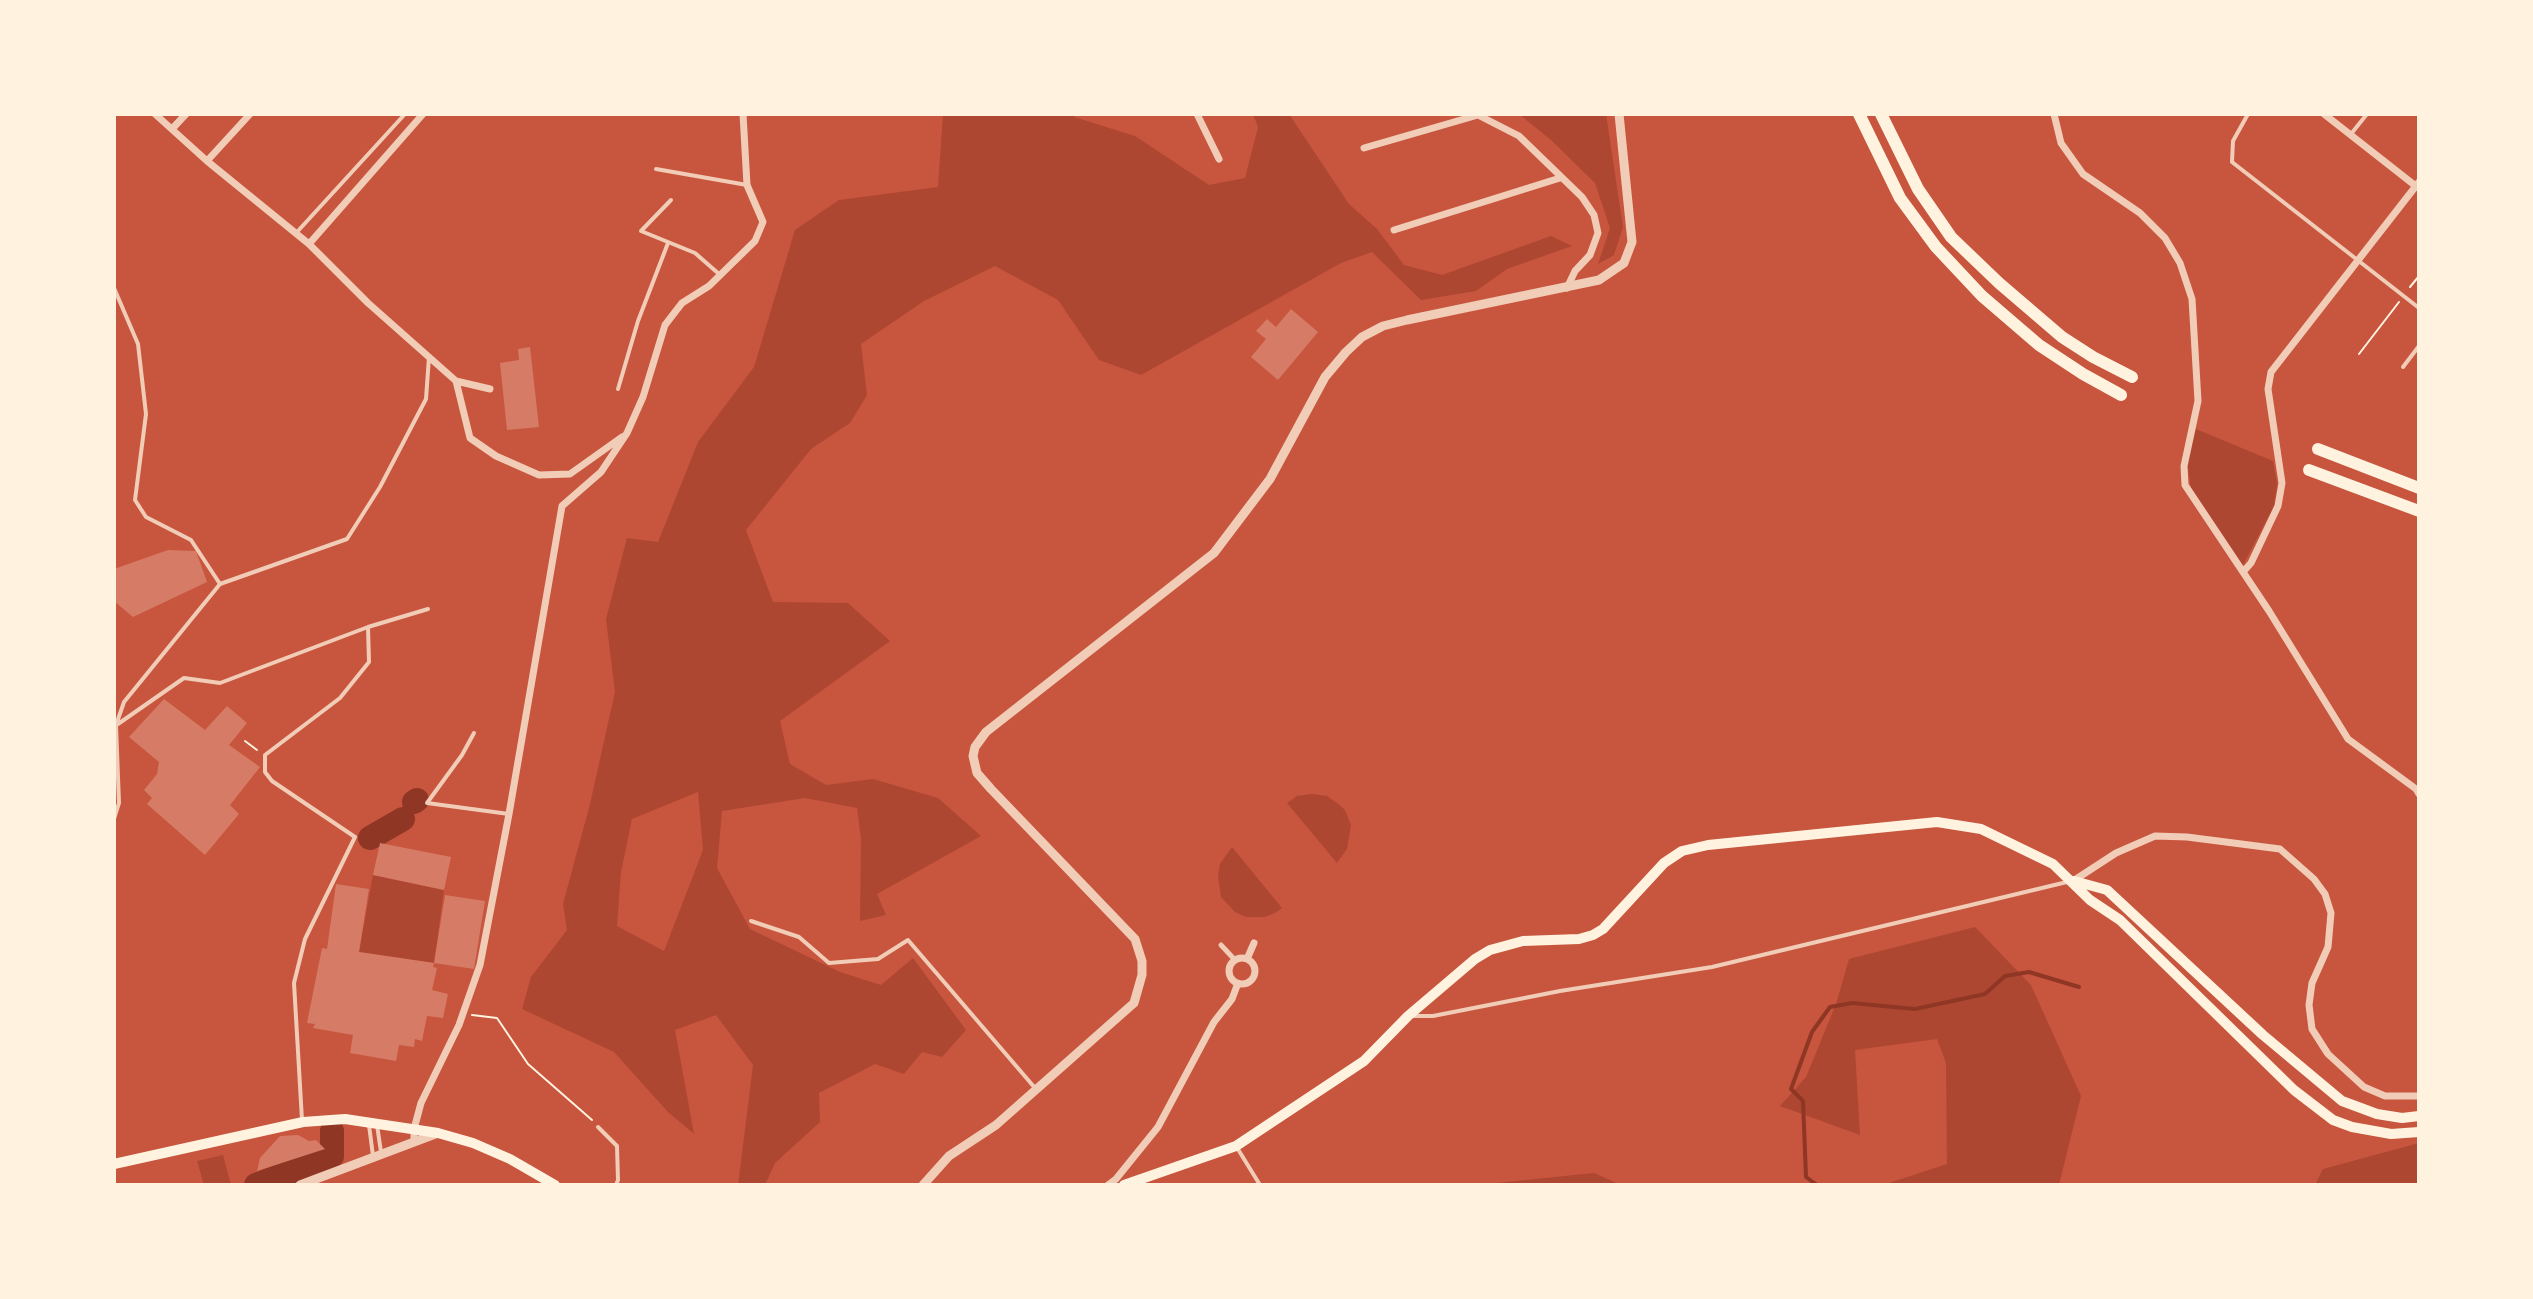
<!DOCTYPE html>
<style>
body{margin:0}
#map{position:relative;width:2533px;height:1299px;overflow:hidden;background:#c8553d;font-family:Commissioner,sans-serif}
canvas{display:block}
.frame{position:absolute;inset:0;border:116px solid #fff3e0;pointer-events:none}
</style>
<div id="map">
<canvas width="2533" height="1299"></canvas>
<div class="frame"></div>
</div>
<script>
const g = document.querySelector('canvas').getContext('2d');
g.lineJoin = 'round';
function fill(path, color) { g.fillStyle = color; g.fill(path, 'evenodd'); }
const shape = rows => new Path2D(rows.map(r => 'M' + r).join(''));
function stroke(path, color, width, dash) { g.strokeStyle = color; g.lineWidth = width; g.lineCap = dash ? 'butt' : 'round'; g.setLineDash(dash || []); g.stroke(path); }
fill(shape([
 [943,114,1075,114,1074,117,1135,136,1209,185,1245,178,1258,127,1253,114,1289,114,1349,204,1377,229,1404,265,1442,275,1551,236,1572,246,1507,269,1476,291,1421,300,1372,252,1341,263,1141,375,1099,360,1058,300,995,266,924,301,861,344,867,395,850,423,811,449,746,530,773,602,848,603,890,641,780,721,790,764,826,785,873,779,938,798,981,836,877,894,886,915,860,921,861,839,857,808,805,798,722,811,717,868,750,929,840,972,881,985,913,958,966,1030,942,1057,922,1052,904,1074,875,1064,819,1093,820,1122,775,1163,765,1185,738,1185,753,1065,716,1015,675,1030,694,1134,668,1112,614,1052,522,1009,531,977,567,930,563,904,590,804,615,692,606,619,627,538,658,542,698,442,754,367,795,230,839,200,938,187],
 [698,792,703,850,664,951,617,926,621,872,632,819],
 [1519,114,1606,114,1623,227,1614,255,1598,264,1610,228,1595,183,1551,140],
 [2196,429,2273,461,2277,484,2274,506,2243,565,2191,488,2187,462],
 [1312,794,1327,796,1337,803,1345,810,1351,825,1347,849,1337,863,1287,803,1297,796],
 [1232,847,1282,908,1275,913,1265,917,1246,917,1235,912,1221,897,1218,876,1220,864],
 [373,875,444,890,434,963,359,952],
 [1975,927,2031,985,2081,1096,2059,1185,1883,1185,1947,1164,1946,1063,1937,1039,1855,1050,1860,1135,1780,1106,1806,1077,1836,1004,1849,959],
 [2419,1143,2419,1185,2315,1185,2323,1169],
 [223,1155,231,1185,204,1185,197,1161],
 [1594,1173,1621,1185,1477,1185]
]), '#ae4732');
stroke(shape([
 [1817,1185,1806,1177,1803,1101,1791,1089,1812,1032,1830,1007,1852,1003,1915,1009,1985,994,2005,976,2029,972,2079,987]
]), '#8f3625', 4);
stroke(shape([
 [414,802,417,800],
 [370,838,403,819],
 [256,1185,332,1156,332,1131]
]), '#8f3625', 24);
fill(shape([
 [1291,309,1318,332,1278,380,1251,357,1266,339,1256,331,1267,319,1276,327],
 [530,347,539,427,507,430,500,363,519,360,518,349],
 [168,550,196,551,207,582,133,617,114,601,114,569],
 [164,699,205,730,227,706,247,723,229,745,260,767,230,805,239,814,205,855,147,804,152,798,144,790,157,774,159,762,129,737],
 [380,843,451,857,444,890,373,875],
 [336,884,369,889,359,952,434,963,433,967,437,968,432,990,448,994,443,1018,427,1016,422,1041,415,1039,414,1047,399,1045,396,1061,350,1053,353,1035,313,1028,315,1024,307,1023,322,948,327,949],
 [445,895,485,901,474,969,434,963],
 [298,1135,309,1141,316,1140,325,1149,257,1171,260,1158,280,1136]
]), '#d67c66');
stroke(shape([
 [2410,287,2419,276],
 [2359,354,2399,302],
 [245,741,257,750],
 [472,1015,497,1018,528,1064,592,1120]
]), '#fff3e0', 2);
stroke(shape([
 [2248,114,2233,141,2232,162,2419,308],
 [2351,134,2367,114],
 [656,169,747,185],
 [671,200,641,231,695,253,719,274],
 [297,232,405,114],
 [114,288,138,344,146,414,135,500,146,517,191,540,220,584,124,702,116,725,119,803,114,819],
 [2403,367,2419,346],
 [618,389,638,321,668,243],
 [220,584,347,539,380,487,426,399,429,357],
 [118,724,184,678,220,683,368,627,428,609],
 [474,733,462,755,427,803,509,814],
 [751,921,799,937,829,963,878,959,908,940,1035,1088],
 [1414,1016,1433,1016,1560,991,1712,967,2067,882],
 [302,1120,294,983,305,939,355,837,272,781,265,772,265,755,340,698,369,662,368,627],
 [369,1125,373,1156],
 [377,1125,381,1152],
 [598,1127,617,1146,618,1180,616,1185],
 [1236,1146,1260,1185]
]), '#f1ccb7', 4);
stroke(shape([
 [1221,945,1235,960]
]), '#f1ccb7', 5);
stroke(shape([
 [155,114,207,161,309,244,368,303,456,381,490,389],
 [1197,114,1219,159],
 [1476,114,1519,136,1582,197,1594,215,1598,233,1590,255,1575,271,1567,288],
 [2054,114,2061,143,2083,174,2140,213,2165,238,2180,263,2192,299,2198,401,2184,466,2185,485,2269,611,2348,739,2416,789,2419,794],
 [2324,114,2417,187],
 [172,129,186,114],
 [1364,148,1478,115],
 [207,161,250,114],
 [1394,230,1560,178],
 [309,244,423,114],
 [456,381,470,438,496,456,539,475,570,474,622,437],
 [2243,572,2251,563,2278,506,2282,483,2268,389,2271,372,2419,182],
 [2073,881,2116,853,2155,836,2187,837,2280,849,2314,879,2325,894,2331,913,2328,947,2312,983,2309,1005,2312,1029,2328,1054,2364,1087,2385,1096,2419,1096],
 '1229 971a13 13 0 1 1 26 0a13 13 0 1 1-26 0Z',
 [1247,959,1254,943],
 [414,1142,414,1129,421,1103,459,1025,480,965,509,814,562,506,601,472,627,433,643,397,665,325,682,303,709,286,755,241,763,222,747,185,743,114],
 [1108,1185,1116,1179,1158,1127,1214,1022,1232,999,1238,983]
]), '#f1ccb7', 7);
stroke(shape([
 [300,1185,438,1133],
 [923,1185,949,1156,996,1125,1134,1003,1142,975,1142,961,1135,939,991,789,977,773,973,756,975,747,986,732,1214,553,1270,479,1325,377,1346,352,1362,337,1383,326,1407,320,1599,280,1624,263,1632,242,1619,114]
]), '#f1ccb7', 9);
stroke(shape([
 [2074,881,2107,890,2263,1035,2342,1101,2377,1114,2402,1118,2419,1116],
 [114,1164,303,1122,345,1119,438,1133,473,1143,510,1159,555,1185],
 [1124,1185,1236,1146,1364,1061,1408,1016,1475,959,1490,950,1523,941,1579,939,1593,935,1603,929,1664,863,1682,851,1708,845,1937,822,1981,829,2053,864,2090,900,2120,920,2294,1090,2333,1120,2352,1127,2391,1134,2419,1132]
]), '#fff3e0', 10);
stroke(shape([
 [1859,114,1900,198,1936,247,1982,296,2039,345,2083,374,2121,395],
 [1881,114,1918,189,1951,237,1999,283,2062,337,2093,357,2132,377],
 [2318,449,2419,488],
 [2309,470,2419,511]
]), '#fff3e0', 12);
</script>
